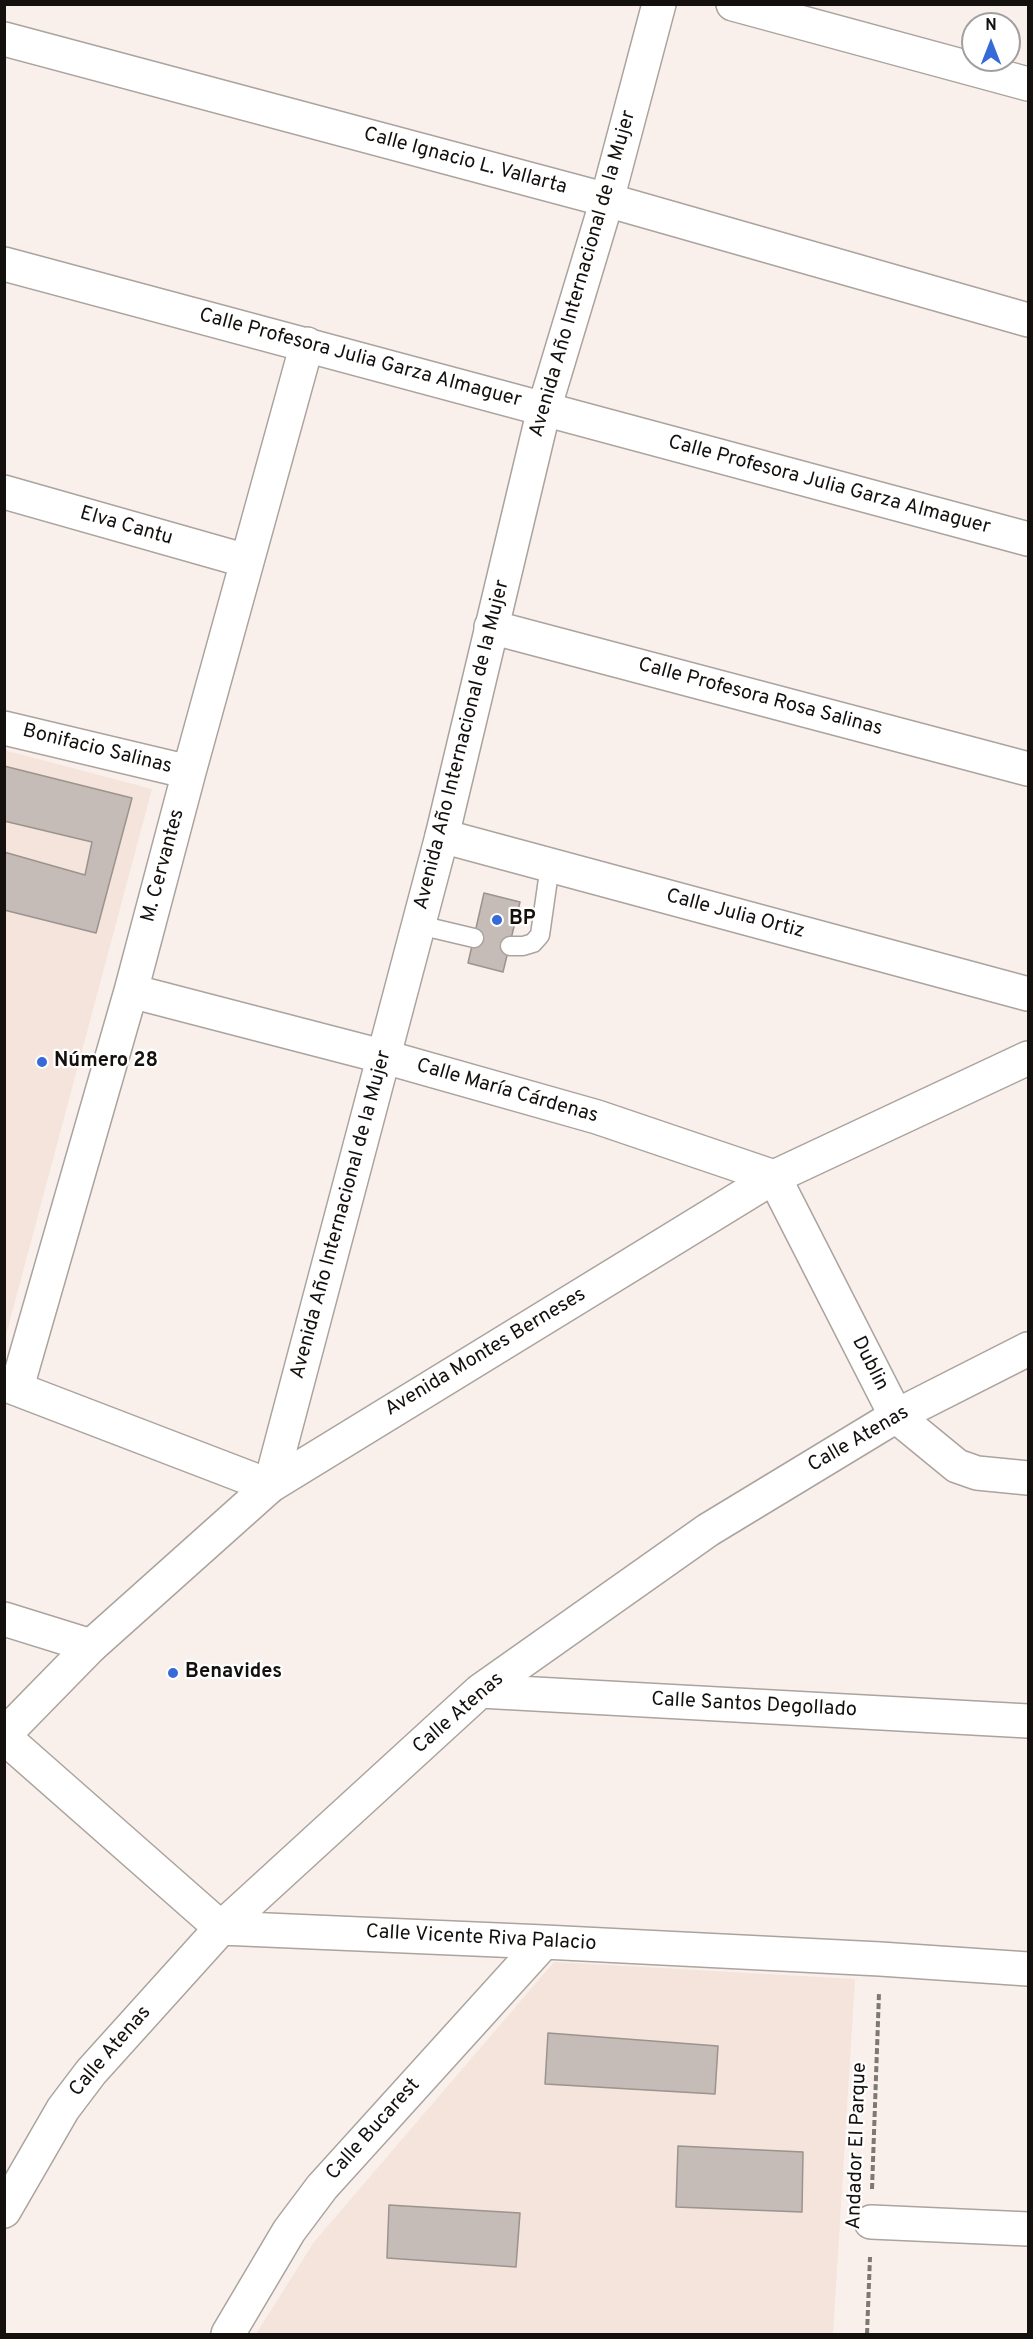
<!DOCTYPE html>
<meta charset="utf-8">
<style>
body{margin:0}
#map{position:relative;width:1033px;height:2339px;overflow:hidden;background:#f9f0eb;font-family:Overpass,sans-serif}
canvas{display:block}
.frame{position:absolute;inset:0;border:6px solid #13100e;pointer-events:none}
.north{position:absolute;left:961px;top:12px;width:60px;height:60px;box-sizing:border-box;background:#fff;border:2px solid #a19f9f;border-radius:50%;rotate:0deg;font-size:16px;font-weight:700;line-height:24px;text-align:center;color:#13100e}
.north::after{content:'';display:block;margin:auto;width:21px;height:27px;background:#366ad9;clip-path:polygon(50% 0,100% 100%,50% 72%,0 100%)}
</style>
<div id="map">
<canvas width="1033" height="2339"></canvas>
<div class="frame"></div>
<div class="north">N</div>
</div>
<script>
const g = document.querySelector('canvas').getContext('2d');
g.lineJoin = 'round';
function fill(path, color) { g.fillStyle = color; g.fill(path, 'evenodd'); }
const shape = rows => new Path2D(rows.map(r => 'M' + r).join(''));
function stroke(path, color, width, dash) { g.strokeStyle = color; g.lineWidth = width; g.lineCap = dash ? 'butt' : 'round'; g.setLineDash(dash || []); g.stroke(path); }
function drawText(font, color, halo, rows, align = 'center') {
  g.font = font + ' Overpass,sans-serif'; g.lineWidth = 4.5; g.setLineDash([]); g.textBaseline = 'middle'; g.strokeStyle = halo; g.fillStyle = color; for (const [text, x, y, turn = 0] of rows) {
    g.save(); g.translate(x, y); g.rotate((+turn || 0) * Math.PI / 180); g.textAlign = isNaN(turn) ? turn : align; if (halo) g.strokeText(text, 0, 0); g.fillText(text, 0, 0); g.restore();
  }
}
fill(shape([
 [4,750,152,789,6,1335,4,1335],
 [554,1962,855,1979,833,2334,256,2334,314,2242]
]), '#f4e4db');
const building = shape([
 [4,766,132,798,96,933,4,910,4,852,85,875,92,842,4,821,4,766],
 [484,893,520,902,503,972,468,963,484,893],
 [548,2033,718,2046,715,2094,545,2084,548,2033],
 [678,2146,803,2152,802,2212,676,2207,678,2146],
 [389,2205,520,2213,516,2267,387,2258,389,2205]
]);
fill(building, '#c5bcb7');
stroke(building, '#9b938e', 1.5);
const lane = shape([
 [419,925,474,938],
 [510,946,523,946,533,943,540,935,550,865]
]);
const street = shape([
 [733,4,1028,84],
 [4,39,607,200,1028,320],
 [4,264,1028,539],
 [4,492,247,561],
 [491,627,1028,769],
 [4,728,189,772],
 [442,836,1028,994],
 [131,991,385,1057,597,1117,774,1177,896,1416,957,1466,977,1473,1028,1478],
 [4,1384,270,1486],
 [17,1387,131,991,189,772,307,344],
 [4,1619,91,1646],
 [480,1691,1028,1721],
 [4,1737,221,1928,544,1942,880,1959,1028,1969],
 [4,2211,63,2109,91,2072,221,1928,480,1691,708,1530,896,1416,1028,1349],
 [871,2222,1028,2229],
 [228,2334,289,2231,322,2187,544,1942]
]);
const secondary = shape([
 [270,1486,442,836,544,409,607,200,659,4],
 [4,1735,91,1646,270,1486,774,1177,1028,1058]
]);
stroke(lane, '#aba39e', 21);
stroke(street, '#aba39e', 36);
stroke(secondary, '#aba39e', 36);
stroke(shape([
 [872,2189,879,1993],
 [867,2334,870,2257]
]), '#7e7875', 4, [6, 3]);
stroke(lane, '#fff', 18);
stroke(street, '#fff', 33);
stroke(secondary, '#fff', 33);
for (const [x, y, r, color] of [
 [497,920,6,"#366ad9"],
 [42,1062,6,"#366ad9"],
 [173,1673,6,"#366ad9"]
]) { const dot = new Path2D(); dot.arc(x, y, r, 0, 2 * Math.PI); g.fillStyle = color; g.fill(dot); stroke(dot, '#fff', 2); }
drawText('20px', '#13100e', '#fff', [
 ["Calle Ignacio L. Vallarta",465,162,15],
 ["Avenida Año Internacional de la Mujer",584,274,-74],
 ["Calle Profesora Julia Garza Almaguer",360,359,15],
 ["Calle Profesora Julia Garza Almaguer",829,486,15],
 ["Elva Cantu",126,527,16],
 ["Calle Profesora Rosa Salinas",760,698,15],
 ["Avenida Año Internacional de la Mujer",463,745,-76],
 ["Bonifacio Salinas",97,750,14],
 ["M. Cervantes",164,866,-75],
 ["Calle Julia Ortiz",735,915,15],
 ["Calle María Cárdenas",507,1092,16],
 ["Avenida Año Internacional de la Mujer",342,1215,-75],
 ["Avenida Montes Berneses",486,1353,-31],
 ["Dublin",869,1364,63],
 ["Calle Atenas",859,1440,-30],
 ["Calle Santos Degollado",754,1706,3],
 ["Calle Atenas",459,1714,-41],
 ["Calle Vicente Riva Palacio",481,1939,3],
 ["Calle Atenas",111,2052,-49],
 ["Calle Bucarest",374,2130,-48],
 ["Andador El Parque",858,2146,-88]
]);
drawText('bold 20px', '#13100e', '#fff', [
 ["BP",509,920],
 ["Número 28",54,1062],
 ["Benavides",185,1673]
], 'left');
</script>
